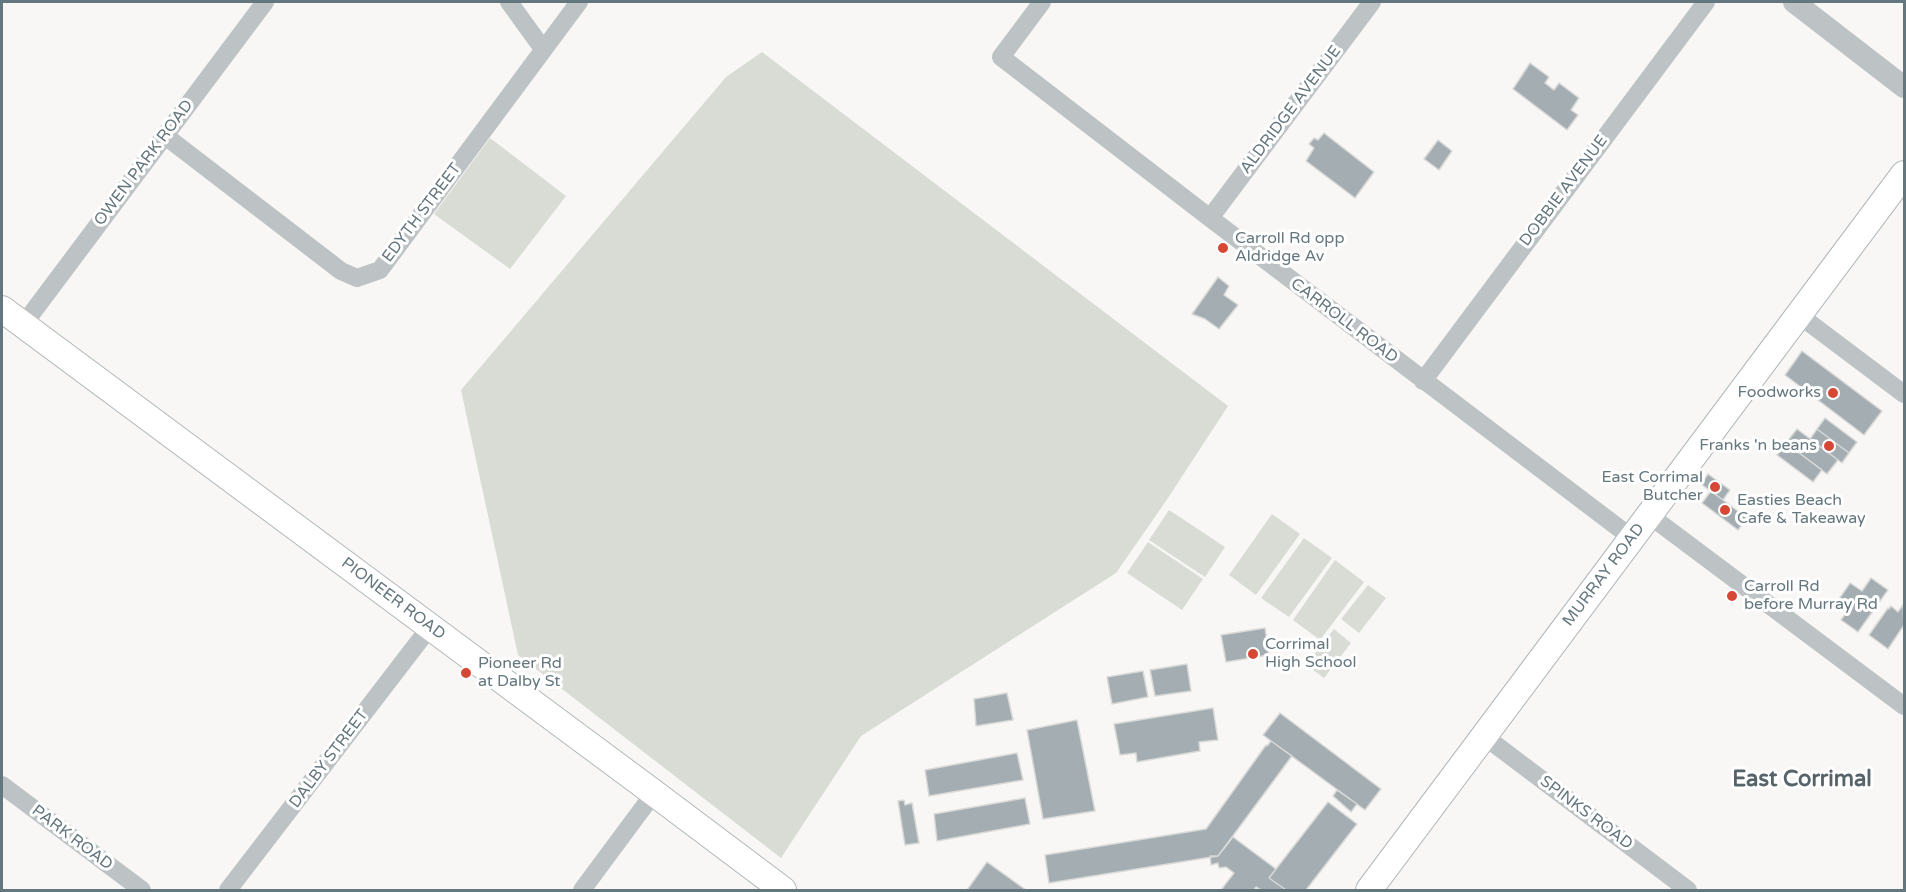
<!DOCTYPE html>
<style>
body{margin:0}
#map{position:relative;width:1906px;height:892px;overflow:hidden;background:#f8f7f5;font-family:"Varela Round",sans-serif}
canvas{display:block}
.frame{position:absolute;inset:0;border:3px solid #65777e;pointer-events:none}
</style>
<div id="map">
<canvas width="1906" height="892"></canvas>
<div class="frame"></div>
</div>
<script>
const g = document.querySelector('canvas').getContext('2d');
g.lineJoin = 'round';
function fill(path, color) { g.fillStyle = color; g.fill(path, 'evenodd'); }
const shape = rows => new Path2D(rows.map(r => 'M' + r).join(''));
function stroke(path, color, width, dash) { g.strokeStyle = color; g.lineWidth = width; g.lineCap = dash ? 'butt' : 'round'; g.setLineDash(dash || []); g.stroke(path); }
function drawText(font, color, halo, rows, align = 'center') {
  g.font = font + ' "Varela Round",sans-serif'; g.lineWidth = 6; g.setLineDash([]); g.textBaseline = 'middle'; g.strokeStyle = halo; g.fillStyle = color; for (const [text, x, y, turn = 0] of rows) {
    g.save(); g.translate(x, y); g.rotate((+turn || 0) * Math.PI / 180); g.textAlign = isNaN(turn) ? turn : align; if (halo) g.strokeText(text, 0, 0); g.fillText(text, 0, 0); g.restore();
  }
}
fill(shape([
 [762,52,1228,406,1166,501,1116,573,861,736,781,858,518,655,461,390,726,77],
 [490,138,566,196,510,269,434,214],
 [1169,510,1225,547,1205,577,1149,540],
 [1272,514,1300,534,1256,595,1229,575],
 [1304,538,1332,558,1289,617,1261,598],
 [1148,542,1203,579,1182,610,1127,573],
 [1335,560,1364,582,1320,640,1293,620],
 [1368,585,1386,598,1359,633,1341,619],
 [1334,629,1351,643,1324,678,1306,665]
]), '#d8dcd5');
const building = shape([
 [1530,63,1549,77,1545,83,1554,90,1559,83,1579,98,1571,110,1578,115,1567,130,1513,89,1530,63],
 [1324,133,1374,172,1355,198,1306,161,1314,148,1309,144,1314,138,1318,140,1324,133],
 [1438,140,1452,151,1439,170,1424,159,1438,140],
 [1218,277,1229,286,1224,295,1238,305,1219,329,1205,319,1192,314,1218,277],
 [1802,351,1882,411,1864,435,1785,375,1802,351],
 [1825,418,1857,442,1849,453,1817,429,1825,418],
 [1797,429,1838,460,1827,474,1786,443,1797,429],
 [1817,429,1849,453,1842,463,1810,439,1817,429],
 [1786,443,1822,470,1813,482,1777,455,1786,443],
 [1708,474,1730,490,1723,500,1701,484,1708,474],
 [1711,491,1747,518,1738,530,1702,503,1711,491],
 [1871,578,1888,590,1858,632,1841,620,1850,607,1839,599,1850,583,1862,591,1871,578],
 [1903,605,1904,625,1888,649,1869,635,1888,608,1889,609,1891,606,1898,612,1903,605],
 [1265,628,1269,655,1226,662,1221,635,1265,628],
 [1187,664,1191,691,1155,696,1150,670,1187,664],
 [1143,671,1148,697,1112,704,1107,677,1143,671],
 [1007,693,1013,720,976,726,974,699,1007,693],
 [1213,708,1218,740,1199,742,1200,751,1137,762,1136,753,1120,755,1114,724,1213,708],
 [1280,713,1381,789,1365,810,1263,735,1280,713],
 [1077,720,1095,811,1043,819,1027,730,1077,720],
 [1271,741,1292,756,1218,856,1049,883,1045,855,1206,829,1266,745,1267,746,1271,741],
 [1017,753,1023,780,929,796,925,770,1017,753],
 [1337,790,1357,804,1351,812,1333,796,1337,790],
 [1025,798,1030,824,937,841,934,814,1025,798],
 [904,800,905,805,912,803,919,843,905,845,898,801,904,800],
 [1328,802,1357,824,1306,890,1286,890,1269,878,1328,802],
 [1233,837,1276,869,1269,878,1286,890,1261,890,1256,887,1254,890,1221,890,1234,873,1226,867,1219,868,1218,863,1211,865,1210,856,1218,856,1233,837],
 [987,862,1026,890,967,890,987,862]
]);
fill(building, '#a4aeb2');
stroke(building, '#d9d9d8', 1.5);
const secondary = shape([
 [2,309,654,793,783,890],
 [1369,890,1904,174]
]);
stroke(secondary, '#b0b7ba', 28);
stroke(shape([
 [509,2,543,49],
 [1042,2,1001,57,1210,218,1632,538],
 [164,135,341,271,357,278,380,270,579,2],
 [1210,218,1372,2],
 [1799,315,1904,394],
 [23,325,265,2],
 [1423,381,1706,2],
 [1649,515,1904,706],
 [1484,736,1688,890],
 [2,785,142,890],
 [228,890,430,627],
 [582,890,654,793]
]), '#bdc3c5', 18);
stroke(shape([
 [1794,2,1904,87]
]), '#bdc3c5', 22);
stroke(secondary, '#fff', 26);
for (const [x, y, r, color] of [
 [1223,248,6,"#d74736"],
 [1833,393,6,"#d74736"],
 [1829,446,6,"#d74736"],
 [1715,487,6,"#d74736"],
 [1725,510,6,"#d74736"],
 [1732,596,6,"#d74736"],
 [1253,654,6,"#d74736"],
 [466,673,6,"#d74736"]
]) { const dot = new Path2D(); dot.arc(x, y, r, 0, 2 * Math.PI); g.fillStyle = color; g.fill(dot); stroke(dot, '#fff', 2); }
drawText('16px', '#65777e', '#fff', [
 ["ALDRIDGE AVENUE",1291,110,-53],
 ["OWEN PARK ROAD",144,163,-53],
 ["DOBBIE AVENUE",1564,191,-53],
 ["EDYTH STREET",422,213,-53],
 ["CARROLL ROAD",1344,321,37],
 ["MURRAY ROAD",1604,575,-53],
 ["PIONEER ROAD",393,599,37],
 ["DALBY STREET",329,759,-53],
 ["SPINKS ROAD",1586,813,37],
 ["PARK ROAD",72,838,37]
]);
drawText('16px', '#65777e', '#fff', [
 ["Carroll Rd opp",1235,239],
 ["Aldridge Av",1235,257],
 ["Foodworks",1821,393,"right"],
 ["Franks 'n beans",1817,446,"right"],
 ["East Corrimal",1703,478,"right"],
 ["Butcher",1703,496,"right"],
 ["Easties Beach",1737,501],
 ["Cafe & Takeaway",1737,519],
 ["Carroll Rd",1744,587],
 ["before Murray Rd",1744,605],
 ["Corrimal",1265,645],
 ["High School",1265,663],
 ["Pioneer Rd",478,664],
 ["at Dalby St",478,682]
], 'left');
drawText('bold 22px', '#56646a', '#fff', [
 ["East Corrimal",1802,780]
]);
</script>
